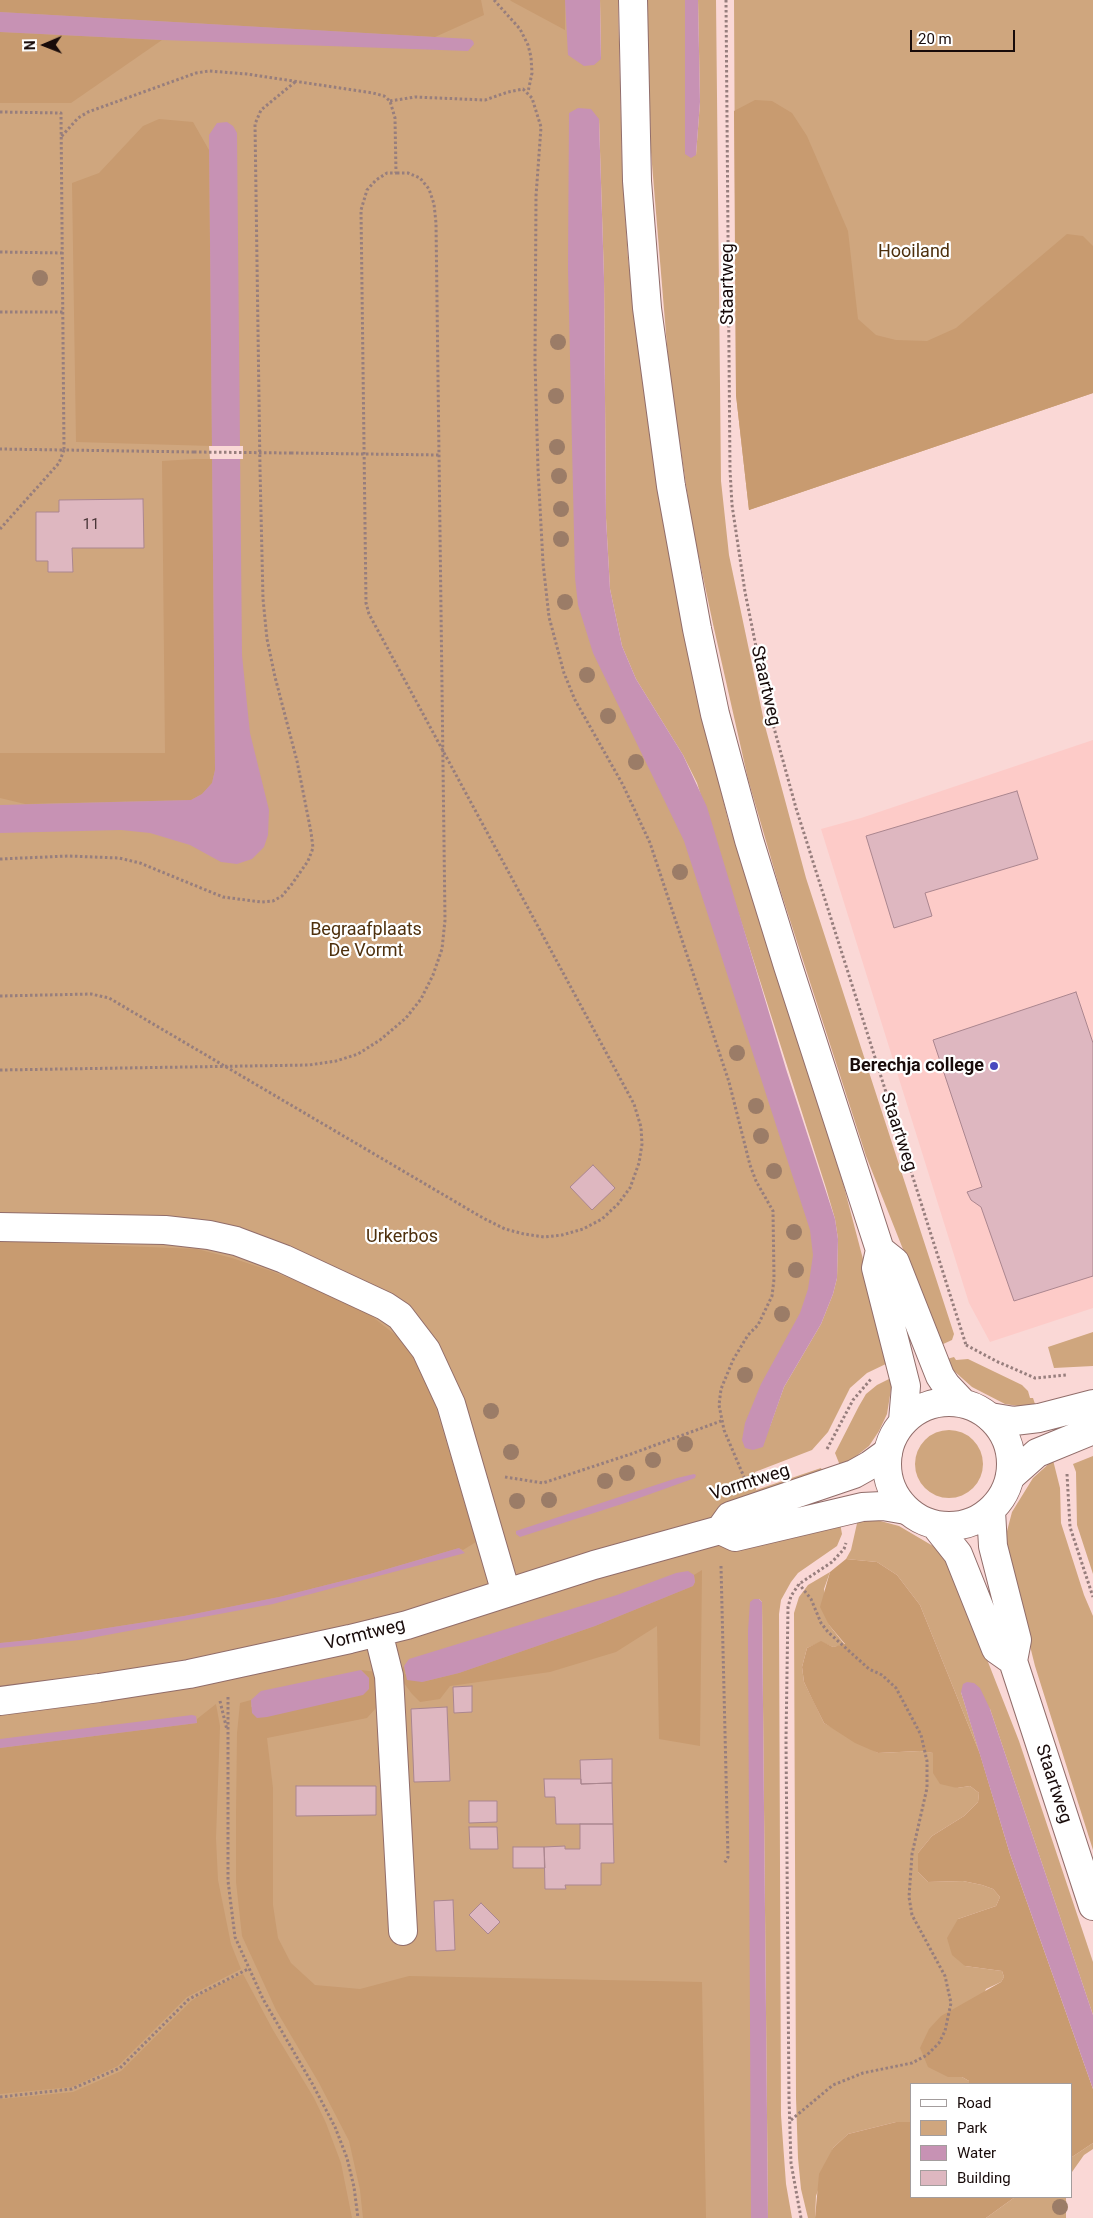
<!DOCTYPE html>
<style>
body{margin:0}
#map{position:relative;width:1093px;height:2218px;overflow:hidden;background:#fad8d6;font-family:Roboto,sans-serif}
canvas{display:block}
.legend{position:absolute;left:910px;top:2083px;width:162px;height:115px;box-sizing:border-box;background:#fff;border:1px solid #a39d9d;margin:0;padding:6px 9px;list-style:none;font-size:15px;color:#180b0a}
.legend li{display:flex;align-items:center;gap:10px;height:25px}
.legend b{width:25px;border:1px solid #a39d9d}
.north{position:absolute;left:20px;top:20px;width:50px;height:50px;-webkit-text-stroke:4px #fff;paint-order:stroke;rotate:269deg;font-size:14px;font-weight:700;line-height:20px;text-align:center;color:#180b0a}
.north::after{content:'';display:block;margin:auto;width:18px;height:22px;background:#180b0a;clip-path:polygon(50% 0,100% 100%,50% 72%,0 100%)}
.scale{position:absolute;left:910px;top:30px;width:105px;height:22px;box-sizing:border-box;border:2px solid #180b0a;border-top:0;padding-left:6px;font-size:15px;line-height:18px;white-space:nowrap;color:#180b0a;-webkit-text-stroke:4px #fff;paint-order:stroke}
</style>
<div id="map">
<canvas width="1093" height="2218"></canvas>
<ul class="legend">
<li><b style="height:6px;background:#fff"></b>Road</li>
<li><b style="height:14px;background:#cfa67e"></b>Park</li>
<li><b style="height:14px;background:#c792b4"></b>Water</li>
<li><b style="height:14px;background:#deb7c0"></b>Building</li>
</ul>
<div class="north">N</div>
<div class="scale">20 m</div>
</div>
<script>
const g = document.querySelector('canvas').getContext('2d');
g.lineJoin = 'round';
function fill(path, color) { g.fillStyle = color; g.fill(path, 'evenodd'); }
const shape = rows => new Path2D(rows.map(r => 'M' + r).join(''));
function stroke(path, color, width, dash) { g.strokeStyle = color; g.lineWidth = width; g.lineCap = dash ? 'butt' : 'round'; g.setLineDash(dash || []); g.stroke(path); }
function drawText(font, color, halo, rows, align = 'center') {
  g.font = font + ' Roboto,sans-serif'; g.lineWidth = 4.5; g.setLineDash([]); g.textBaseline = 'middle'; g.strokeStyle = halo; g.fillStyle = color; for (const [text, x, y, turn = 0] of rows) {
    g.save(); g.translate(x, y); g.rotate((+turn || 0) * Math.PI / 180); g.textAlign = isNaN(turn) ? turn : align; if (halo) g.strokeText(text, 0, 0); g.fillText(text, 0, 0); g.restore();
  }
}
fill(shape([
 [1093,740,1093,1308,990,1342,969,1303,821,829,861,818]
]), '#fdcbc8');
fill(shape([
 [0,0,581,0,601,59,600,0,618,0,622,164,628,258,648,418,678,602,691,668,728,820,843,1183,890,1362,867,1373,850,1388,828,1432,812,1450,755,1472,756,1490,821,1468,824,1474,756,1542,840,1523,842,1534,837,1546,798,1573,791,1582,781,1600,779,1614,781,2115,786,2184,792,2218,768,2218,762,1602,759,1599,764,2218,0,2218],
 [599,119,604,278,606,518,610,589,622,646,636,679,683,755,697,783,826,1188,835,1219,838,1239,837,1278,833,1294,821,1324,784,1387,769,1429,794,1339,822,1282,819,1223,667,759,593,630],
 [647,0,685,0,685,135,696,155,700,102,698,0,716,0,721,481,729,555,765,726,806,878,954,1334,952,1340,941,1345,866,1156,779,886,748,779,713,624,692,525,669,370,651,152],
 [734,0,1093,0,1093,393,749,510,736,395],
 [1093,1332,1093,1366,1054,1368,1048,1347],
 [954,1357,956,1360,968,1359,1022,1385,1028,1391,1030,1398,1033,1398,1036,1407,1025,1407,1005,1404,972,1387,954,1371,947,1359],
 [893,1377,887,1414,879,1431,869,1446,841,1468,835,1453,859,1406,866,1394,877,1385],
 '915 1464a34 34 0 1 1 68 0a34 34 0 1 1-68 0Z',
 [1093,1456,1093,1574,1077,1525,1076,1472,1073,1464],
 [1053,1460,1060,1488,1061,1523,1084,1595,1093,1616,1093,1850,1035,1666,1006,1550,1006,1535,1012,1512,1033,1478],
 [858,1519,873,1519,899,1526,933,1546,950,1565,1019,1741,1093,1962,1093,2015,990,1709,961,1692,980,1754,920,1605,897,1575,877,1562,846,1559,851,1550],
 [830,1572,824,1589,829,1625,845,1645,833,1647,821,1642,807,1648,802,1667,804,1682,824,1723,878,1753,920,1751,934,1753,933,1772,957,1788,970,1786,979,1793,978,1802,964,1816,932,1836,918,1853,918,1872,928,1882,963,1881,982,1885,993,1889,1000,1897,996,1906,958,1919,965,1966,1002,1971,1004,1977,1001,1982,986,1989,948,2077,962,2077,969,2081,969,2084,912,2084,912,2122,896,2122,848,2134,833,2148,816,2196,815,2218,808,2218,801,2189,798,2158,796,2098,794,1613,799,1597,808,1585],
 [1093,2143,1093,2149,1084,2155,1072,2172,1072,2157],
 [1015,2197,1066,2197,1066,2218,986,2218]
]), '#cfa67e');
fill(shape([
 [0,0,481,0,484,15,435,37,0,12],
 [510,0,565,0,565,30,511,1],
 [0,32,162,40,71,103,0,103],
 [755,100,772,101,792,113,807,136,848,231,858,319,876,335,896,340,927,341,956,328,1067,234,1083,236,1093,246,1093,393,749,510,736,395,734,111],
 [159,119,193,122,209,150,212,446,76,442,72,183,99,173,143,126],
 [195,459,212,459,215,770,212,783,202,794,191,800,25,804,0,798,0,753,165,753,162,461],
 [0,1241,197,1249,232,1258,271,1271,306,1285,369,1314,398,1337,417,1363,430,1388,476,1542,463,1550,459,1548,370,1574,279,1597,184,1616,30,1640,0,1643],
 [846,1559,877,1562,897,1575,920,1605,980,1754,1010,1854,1093,2089,1093,2143,1072,2157,1072,2084,969,2084,969,2081,962,2077,948,2077,928,2067,920,2048,929,2029,941,2016,1001,1982,1004,1977,1002,1971,965,1966,952,1955,947,1938,958,1919,996,1906,1000,1897,993,1889,982,1885,963,1881,928,1882,918,1872,918,1853,932,1836,964,1816,978,1802,979,1793,970,1786,957,1788,940,1784,933,1773,933,1753,920,1751,878,1753,855,1743,824,1723,813,1701,804,1682,802,1667,807,1648,821,1641,833,1647,845,1644,829,1625,820,1607,830,1572],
 [702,1570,700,1746,659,1739,657,1626,616,1652,550,1672,450,1686,440,1699,420,1702,412,1694,398,1675,404,1666,405,1674,422,1682,459,1673,595,1626,693,1586,695,1582,694,1575],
 [361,1670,376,1672,376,1708,367,1718,267,1738,273,1788,273,1905,278,1938,291,1963,315,1985,360,1989,409,1976,702,1982,706,2218,363,2218,360,2190,349,2141,319,2083,276,2010,242,1936,236,1882,236,1815,237,1733,240,1703,251,1700,251,1707,369,1678],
 [216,1704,220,1726,216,1838,218,1880,231,1944,241,1969,187,1997,118,2066,72,2087,0,2094,0,1748,197,1723,197,1719],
 [243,1974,273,2030,314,2098,326,2123,341,2163,352,2218,0,2218,0,2099,73,2092,121,2071,191,2001,210,1989],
 [896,2122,912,2122,912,2197,1015,2197,986,2218,815,2218,819,2174,833,2148,848,2134]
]), '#c89b70');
fill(shape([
 [565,0,600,0,601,59,594,65,584,66,568,55],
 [685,0,698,0,700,102,696,155,691,158,685,154],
 [0,12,470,39,473,41,474,44,468,51,162,40,0,32],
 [578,108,591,109,599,119,604,278,606,518,610,589,622,646,636,679,683,755,707,807,786,1069,835,1219,838,1239,837,1278,833,1294,821,1324,784,1387,763,1447,753,1450,745,1448,742,1440,745,1423,761,1384,800,1313,808,1289,813,1255,810,1230,684,841,593,653,578,605,575,578,568,268,569,113],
 [227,122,233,126,237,133,242,655,250,733,269,810,268,835,264,847,252,859,237,864,221,862,190,845,150,833,121,830,0,833,0,805,191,800,202,794,212,783,215,770,209,135,217,123],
 [694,1474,696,1475,695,1478,628,1502,520,1537,516,1534,516,1531,677,1478],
 [459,1548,465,1553,273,1604,80,1640,0,1648,0,1643,30,1640,184,1616,279,1597,370,1574],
 [688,1571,694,1575,695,1582,693,1586,595,1626,459,1673,422,1682,407,1680,404,1666,409,1659,617,1595,676,1573],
 [754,1599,759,1599,762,1602,768,2218,751,2218,748,1631,750,1602],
 [361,1670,369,1678,369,1689,363,1695,267,1717,257,1718,252,1713,251,1700,261,1691],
 [967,1682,974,1683,980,1688,990,1709,1093,2015,1093,2089,1010,1854,961,1692,963,1684],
 [192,1715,196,1716,197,1723,0,1748,0,1739]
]), '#c792b4');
fill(shape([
 [209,446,243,446,243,459,210,459]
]), '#fad8d6');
const building = shape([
 [143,499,144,548,72,548,73,572,48,572,48,561,36,561,36,512,59,512,59,500,143,499],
 [1017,791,1038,859,925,893,932,916,894,928,866,836,1017,791],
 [1076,992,1093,1043,1093,1276,1014,1301,981,1207,971,1200,967,1192,982,1187,933,1040,1076,992],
 [593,1165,615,1188,592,1210,570,1187,593,1165],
 [472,1686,472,1712,454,1713,453,1687,472,1686],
 [447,1707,450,1781,414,1782,411,1709,447,1707],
 [612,1759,612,1783,581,1784,580,1760,612,1759],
 [544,1779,581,1779,581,1784,612,1783,613,1824,556,1824,555,1797,545,1797,544,1779],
 [296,1786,376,1786,376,1815,296,1816,296,1786],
 [469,1801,497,1801,497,1822,469,1823,469,1801],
 [580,1824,613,1824,614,1863,601,1863,601,1885,565,1885,566,1889,545,1889,544,1847,565,1846,565,1849,580,1849,580,1824],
 [469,1827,497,1827,498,1849,470,1849,469,1827],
 [513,1847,544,1847,545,1868,513,1868,513,1847],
 [453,1900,455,1950,436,1951,434,1901,453,1900],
 [481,1903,500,1922,488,1934,469,1915,481,1903]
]);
fill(building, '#deb7c0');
stroke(building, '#ab868f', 1);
const minor = shape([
 [0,1227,165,1230,209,1235,236,1241,284,1259,385,1306,400,1316,426,1350,451,1404,506,1593],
 [990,1417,1014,1421,1039,1418,1093,1404],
 [1010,1477,1037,1453,1093,1430],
 [720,1530,735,1537,862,1507,883,1506,906,1510],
 [378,1632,389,1676,403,1931],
 [0,1701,99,1688,189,1674,350,1639,407,1625,594,1565,720,1530,730,1516,854,1474,870,1465,888,1452]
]);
const major = shape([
 [633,0,637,181,647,308,671,486,697,629,715,714,749,840,788,966,880,1250,876,1268,906,1386,903,1421],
 [880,1250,895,1262,940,1376,946,1385,963,1403],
 '887 1464a62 62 0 1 1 124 0a62 62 0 1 1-124 0Z',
 [991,1511,993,1546,1017,1640,1013,1661,1093,1906],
 [935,1525,958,1554,996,1649,1013,1661]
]);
stroke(minor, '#916d6a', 30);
stroke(major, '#916d6a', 30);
stroke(shape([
 [494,0,520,29,528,45,531,57,532,73,528,92],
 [726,0,730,470,732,505,745,592,768,706,796,808,966,1345],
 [390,101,415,97,485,100,508,92,523,89,532,98,541,127,536,196,535,362,538,469,543,563,549,617,564,673,575,700,623,785,650,843,729,1082,750,1165,756,1181,773,1211,774,1279,772,1296,758,1325,748,1335,733,1360,721,1389,719,1405,724,1430,744,1477],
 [0,112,61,113,64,450,0,449],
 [0,252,63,253],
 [0,312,64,312],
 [291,453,439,455],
 [0,529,59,463,64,450,194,452],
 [0,859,68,856,119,858,140,863,223,897,261,902,273,901,282,896,292,884,308,861,313,848,311,832,297,761,275,677,267,639,263,599,260,469,255,124,261,110,295,82],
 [0,996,91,994,109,998,483,1218,505,1229,524,1234,544,1237,562,1235,583,1229,602,1219,618,1204,630,1188,639,1163,642,1144,641,1127,634,1104,369,614,366,603,361,210,367,190,376,180,387,173,396,173,395,118,390,101,384,96,373,93,247,74,209,71,196,73,88,112,78,118,61,137],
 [0,1070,309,1065,336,1061,358,1054,380,1040,406,1018,421,999,433,975,442,949,445,920,436,223,434,204,429,189,420,178,408,173,396,173],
 [966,1345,998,1362,1035,1378,1067,1375],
 [827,1449,853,1400,871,1379],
 [1067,1474,1070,1527,1093,1597],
 [505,1477,543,1483,631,1454,721,1421],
 [721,1566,728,1857,724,1864],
 [228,1697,228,1881,235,1937,263,1999,313,2085,335,2127,347,2158,354,2187,358,2218],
 [220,1701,227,1730],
 [0,2097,72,2089,120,2068,189,1999,248,1969],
 [791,2120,833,2085,863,2073,912,2063,927,2055,939,2043,945,2031,951,2003,945,1976,912,1915,909,1897,912,1854,927,1788,927,1761,921,1735,896,1688,882,1675,869,1669,828,1632,821,1623,811,1599,799,1584],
 [801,2218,791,2163,789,2099,786,1740,788,1607,791,1596,799,1584,832,1562,844,1549,846,1543]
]), '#977e7d', 3, [2.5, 2.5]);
stroke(minor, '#fff', 28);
stroke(major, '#fff', 28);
stroke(shape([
 [194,452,291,453]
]), '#977e7d', 3, [2.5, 2.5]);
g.fillStyle = '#9b7c67';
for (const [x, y] of [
 [40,278],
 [558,342],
 [556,396],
 [557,447],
 [559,476],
 [561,509],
 [561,539],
 [565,602],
 [587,675],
 [608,716],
 [636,762],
 [680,872],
 [737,1053],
 [756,1106],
 [761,1136],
 [774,1171],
 [794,1232],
 [796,1270],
 [782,1314],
 [745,1375],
 [491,1411],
 [685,1444],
 [511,1452],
 [653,1460],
 [627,1473],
 [605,1481],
 [549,1500],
 [517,1501],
 [1060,2207]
]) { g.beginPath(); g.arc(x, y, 8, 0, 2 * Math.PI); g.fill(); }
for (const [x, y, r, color] of [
 [994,1066,5,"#4849bf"]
]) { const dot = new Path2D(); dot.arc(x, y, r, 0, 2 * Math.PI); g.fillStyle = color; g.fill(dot); stroke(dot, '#fff', 2); }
drawText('15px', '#4a3638', null, [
 ["11",91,525]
]);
drawText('18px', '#4e300d', '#fff', [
 ["Hooiland",914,252],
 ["Begraafplaats",366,930],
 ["De Vormt",366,951],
 ["Urkerbos",402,1237]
]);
drawText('18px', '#180b0a', '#fff', [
 ["Staartweg",728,284,-90],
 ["Staartweg",765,686,77],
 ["Staartweg",898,1132,72],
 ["Vormtweg",750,1483,-18],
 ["Vormtweg",365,1635,-14],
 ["Staartweg",1053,1784,72]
]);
drawText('bold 18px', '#180b0a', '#fff', [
 ["Berechja college",984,1066]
], 'right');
</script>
